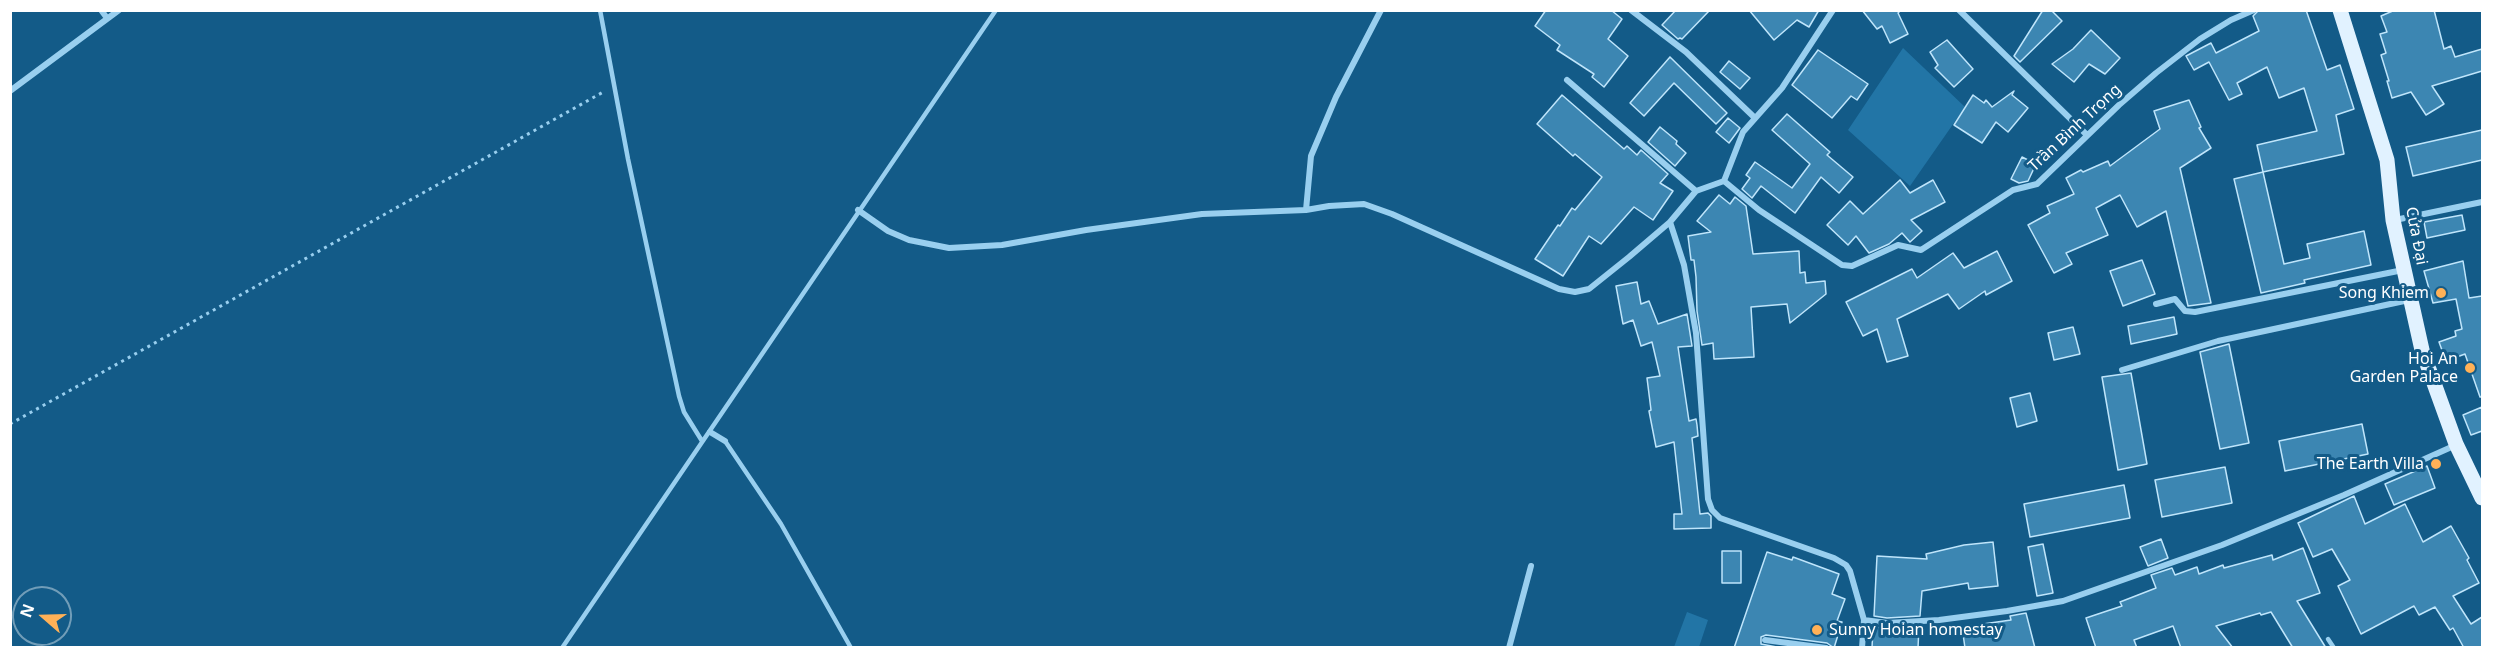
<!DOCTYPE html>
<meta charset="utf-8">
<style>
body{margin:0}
#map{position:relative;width:2493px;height:658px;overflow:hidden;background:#135b88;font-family:"Noto Sans",sans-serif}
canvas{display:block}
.frame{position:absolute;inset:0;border:12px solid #fff;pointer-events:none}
.north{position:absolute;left:12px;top:586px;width:60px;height:60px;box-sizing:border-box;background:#135b88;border:2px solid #719db8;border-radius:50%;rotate:290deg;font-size:16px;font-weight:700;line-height:24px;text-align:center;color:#fff}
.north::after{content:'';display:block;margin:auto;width:21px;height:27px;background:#ffb157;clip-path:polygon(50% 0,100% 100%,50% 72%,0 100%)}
</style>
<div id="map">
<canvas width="2493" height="658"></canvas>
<div class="frame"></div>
<div class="north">N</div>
</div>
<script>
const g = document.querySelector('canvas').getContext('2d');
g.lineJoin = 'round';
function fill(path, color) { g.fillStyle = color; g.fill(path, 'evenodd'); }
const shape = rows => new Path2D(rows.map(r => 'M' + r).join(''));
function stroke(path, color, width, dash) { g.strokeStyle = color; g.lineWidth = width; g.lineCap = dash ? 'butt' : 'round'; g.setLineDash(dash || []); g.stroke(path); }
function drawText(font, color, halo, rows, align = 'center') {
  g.font = font + ' "Noto Sans",sans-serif'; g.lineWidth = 6; g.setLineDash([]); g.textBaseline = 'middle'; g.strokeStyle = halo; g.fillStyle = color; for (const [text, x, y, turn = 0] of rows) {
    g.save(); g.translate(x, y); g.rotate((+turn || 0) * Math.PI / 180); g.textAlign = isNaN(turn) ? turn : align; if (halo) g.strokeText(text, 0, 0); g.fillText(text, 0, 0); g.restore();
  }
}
fill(shape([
 [1903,48,1965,107,1910,186,1848,130],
 [1687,612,1708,620,1699,647,1674,647]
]), '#2275a6');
const building = shape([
 [1546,10,1611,10,1622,19,1608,39,1628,56,1604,87,1592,77,1594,74,1557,50,1560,45,1535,26,1546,10],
 [1676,10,1710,10,1682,39,1680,38,1678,39,1662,25,1676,10],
 [1749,10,1819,10,1809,27,1797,20,1774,40,1749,10],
 [1862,10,1901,10,1898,13,1908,34,1890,43,1882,26,1877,29,1862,10],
 [2043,10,2051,10,2062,21,2020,62,2014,56,2043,10],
 [2259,10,2306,10,2327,70,2340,65,2354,109,2336,115,2344,154,2263,172,2257,145,2317,131,2304,88,2279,98,2267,67,2237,83,2242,94,2229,100,2209,62,2194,70,2186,56,2211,43,2216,53,2259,31,2253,16,2259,10],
 [2395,10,2434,10,2444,49,2451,46,2455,57,2482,49,2482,71,2432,86,2444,104,2426,115,2411,92,2392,98,2387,81,2389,81,2381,55,2386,53,2380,34,2387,32,2381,16,2395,10],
 [2091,30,2120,58,2105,74,2089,64,2074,82,2052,64,2073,49,2091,30],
 [1947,40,1973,69,1954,87,1935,68,1938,65,1930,52,1947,40],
 [1818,50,1868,84,1857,100,1851,96,1832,118,1792,85,1818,50],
 [1670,57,1727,113,1716,124,1674,83,1644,116,1630,103,1670,57],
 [1729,61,1750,78,1740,89,1720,72,1729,61],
 [2014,91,2012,95,2028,108,2008,132,1996,122,1982,143,1954,125,1973,95,1984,103,1986,100,1992,107,2014,91],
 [1562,95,1624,149,1627,146,1637,155,1641,150,1668,174,1660,183,1673,191,1653,220,1634,207,1601,244,1589,236,1563,276,1535,259,1558,225,1560,226,1572,208,1575,210,1602,177,1575,154,1573,156,1537,124,1562,95],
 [2189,100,2201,127,2199,128,2211,148,2180,168,2211,303,2188,306,2166,211,2137,227,2120,195,2096,208,2108,235,2066,253,2072,264,2054,273,2028,225,2050,213,2047,206,2074,194,2066,178,2081,170,2083,172,2108,161,2110,166,2160,129,2154,111,2189,100],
 [1787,114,1830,152,1827,155,1853,177,1839,193,1821,177,1795,213,1761,186,1752,198,1742,189,1750,178,1746,175,1755,162,1792,188,1810,164,1772,130,1787,114],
 [1728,118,1740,128,1729,143,1716,132,1728,118],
 [1660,127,1677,141,1676,144,1686,153,1675,166,1648,142,1660,127],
 [2482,130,2482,160,2413,176,2406,147,2482,130],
 [2022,157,2036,164,2028,181,2019,183,2011,179,2022,157],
 [2263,172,2284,264,2310,258,2307,244,2364,231,2371,265,2304,280,2305,283,2261,293,2234,179,2263,172],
 [1900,180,1910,193,1933,180,1945,202,1911,220,1922,231,1910,242,1902,233,1889,244,1869,253,1856,236,1848,245,1827,225,1850,201,1863,214,1900,180],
 [1719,195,1730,204,1735,197,1746,206,1753,254,1799,251,1800,273,1805,272,1806,283,1825,281,1826,294,1790,323,1787,304,1751,307,1754,357,1714,359,1713,343,1702,345,1697,311,1696,277,1694,260,1691,260,1688,236,1711,232,1697,221,1719,195],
 [2462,215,2465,230,2427,238,2424,222,2462,215],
 [1997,251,2012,281,1986,295,1985,291,1959,309,1948,294,1897,319,1908,356,1887,362,1877,329,1863,336,1846,302,1912,269,1917,278,1953,253,1964,268,1997,251],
 [2142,260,2155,294,2123,306,2110,271,2142,260],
 [2463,261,2469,298,2482,296,2482,397,2480,397,2465,354,2446,361,2439,342,2456,336,2455,331,2462,329,2456,299,2433,303,2424,271,2463,261],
 [1637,282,1641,304,1649,301,1658,324,1687,314,1692,346,1678,347,1689,421,1696,419,1697,425,1698,436,1692,438,1700,514,1708,513,1711,516,1711,528,1674,529,1674,514,1682,514,1674,442,1656,447,1649,411,1651,410,1647,378,1660,376,1652,342,1641,346,1633,320,1623,324,1616,286,1637,282],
 [2174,317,2177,334,2131,344,2128,326,2174,317],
 [2073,327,2080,354,2054,360,2048,333,2073,327],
 [2229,344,2249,443,2220,449,2200,352,2229,344],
 [2131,373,2147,464,2118,470,2102,377,2131,373],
 [2030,393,2037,421,2017,427,2010,398,2030,393],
 [2482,407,2482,431,2471,435,2463,415,2482,407],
 [2362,424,2368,454,2285,471,2279,441,2362,424],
 [2427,466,2435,488,2394,505,2385,484,2427,466],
 [2225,467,2232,503,2162,517,2155,480,2225,467],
 [2124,485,2130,518,2030,537,2024,504,2124,485],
 [2354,496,2365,524,2405,504,2423,542,2451,526,2469,558,2467,560,2479,583,2453,596,2471,624,2482,617,2482,648,2464,648,2453,628,2450,630,2435,607,2419,615,2414,606,2361,634,2338,586,2350,580,2332,549,2313,557,2298,523,2354,496],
 [2161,539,2168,558,2148,566,2140,547,2161,539],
 [1993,542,1998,586,1969,589,1968,583,1922,591,1920,616,1887,618,1874,616,1877,556,1927,559,1926,554,1964,545,1993,542],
 [2043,544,2053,593,2037,596,2028,547,2043,544],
 [2303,548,2320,593,2297,601,2326,648,2293,648,2271,612,2261,615,2260,613,2216,626,2233,648,2181,648,2173,626,2134,640,2137,648,2096,648,2086,618,2122,606,2120,602,2156,588,2151,575,2172,568,2175,575,2197,567,2199,574,2223,565,2224,568,2272,555,2273,560,2303,548],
 [1722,551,1741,551,1741,583,1722,583,1722,551],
 [1767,552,1792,560,1793,557,1839,574,1832,594,1845,599,1837,621,1842,622,1834,648,1827,643,1766,635,1761,637,1761,644,1782,648,1734,648,1767,552],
 [2026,613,2035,648,1965,648,1962,627,2011,620,2010,616,2026,613],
 [1919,626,1918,648,1872,648,1873,627,1887,628,1919,626]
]);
fill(building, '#3c86b2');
stroke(building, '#bfe5fb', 1.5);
stroke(shape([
 [10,424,605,91]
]), '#99cfef', 3, [3, 4.5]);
stroke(shape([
 [600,10,628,159,679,396,684,412,702,441],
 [725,441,781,524,851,648],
 [2328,639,2334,648],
 [562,648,996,10]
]), '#99cfef', 4.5);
stroke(shape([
 [101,10,107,18],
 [1631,10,1686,52,1755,118],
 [1959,10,2087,135],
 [1567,80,1696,191],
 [10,91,119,10],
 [1724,181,1759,210,1842,265,1852,266,1898,245,1921,250,2013,190,2037,184,2119,105,2156,73,2200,39,2231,20,2254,10],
 [858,210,888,231,909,240,949,248,1002,245,1086,230,1202,214,1306,210,1329,206,1364,204,1392,214,1559,289,1575,292,1589,289,1629,257,1670,222,1696,191,1724,181,1743,132,1782,88,1833,10],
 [1306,210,1311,156,1336,97,1381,10],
 [2395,220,2482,202],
 [1670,222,1684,265,1696,333,1708,499,1712,510,1720,518,1834,558,1846,565,1850,571,1864,620,1862,648],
 [2156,304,2175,299,2185,311,2195,312,2403,270],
 [2122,370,2218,341,2409,300],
 [710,432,725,441],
 [1864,620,1887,623,1939,620,2007,611,2063,601,2222,545,2344,495,2456,445],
 [1765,640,1826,648],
 [1509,648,1531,566]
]), '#99cfef', 6);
stroke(shape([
 [2340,10,2387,160,2393,220,2422,350,2456,444,2482,498]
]), '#e1f2ff', 15);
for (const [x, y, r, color] of [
 [2441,293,6,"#ffb157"],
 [2470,368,6,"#ffb157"],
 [2436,464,6,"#ffb157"],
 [1817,630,6,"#ffb157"]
]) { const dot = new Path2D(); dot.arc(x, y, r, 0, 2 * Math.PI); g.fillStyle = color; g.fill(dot); stroke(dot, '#135b88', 2); }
drawText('16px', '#fff', '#135b88', [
 ["Trần Bình Trọng",2075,128,-43],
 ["Cửa Đại",2416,236,79]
]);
drawText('16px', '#fff', '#135b88', [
 ["Song Khiem",2429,293],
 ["Hoi An",2458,359],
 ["Garden Palace",2458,377],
 ["The Earth Villa",2424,464],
 ["Sunny Hoian homestay",1829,630,"left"]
], 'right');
</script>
